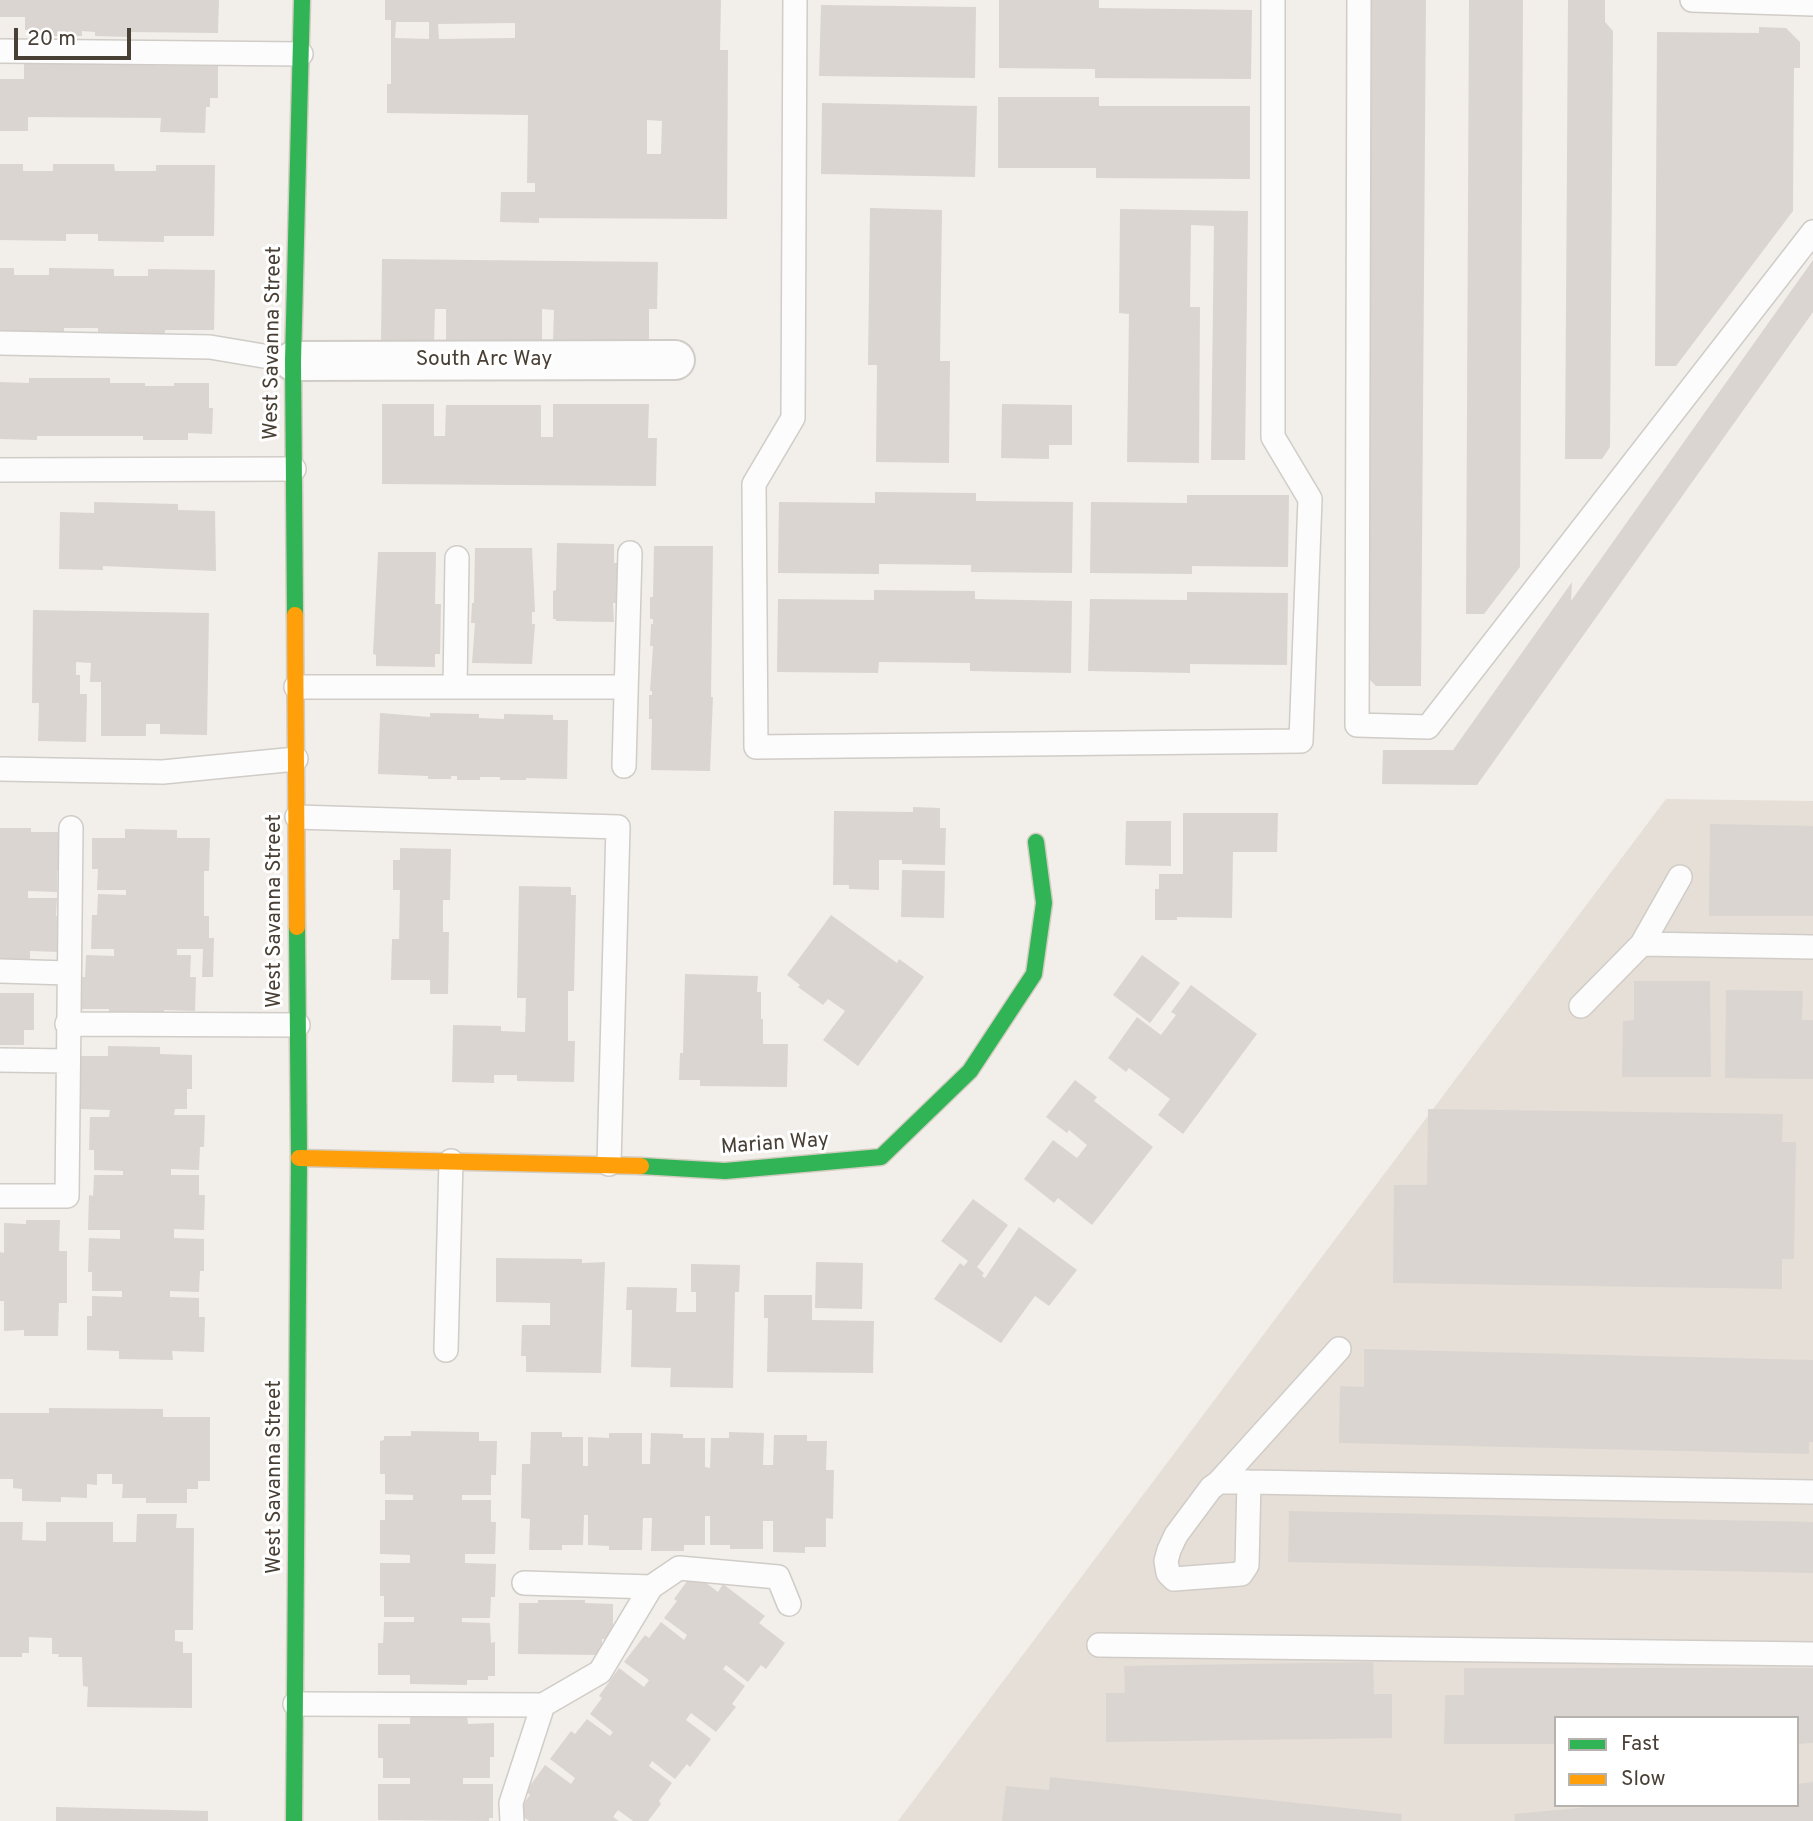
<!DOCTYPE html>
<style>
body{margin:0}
#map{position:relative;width:1813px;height:1821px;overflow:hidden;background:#f2eeea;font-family:Overpass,sans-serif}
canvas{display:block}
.legend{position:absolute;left:1554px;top:1716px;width:245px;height:91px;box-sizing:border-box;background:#fff;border:2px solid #b6b2ae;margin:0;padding:9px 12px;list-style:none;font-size:21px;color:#483f35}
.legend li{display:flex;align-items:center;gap:14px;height:35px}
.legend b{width:35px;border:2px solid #b6b2ae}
.scale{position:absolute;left:14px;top:28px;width:117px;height:32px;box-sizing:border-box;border:4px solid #483f35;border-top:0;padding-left:9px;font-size:21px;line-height:24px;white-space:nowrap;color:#483f35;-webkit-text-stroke:5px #fff;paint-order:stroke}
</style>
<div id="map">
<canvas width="1813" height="1821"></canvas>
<ul class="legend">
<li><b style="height:9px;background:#30b455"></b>Fast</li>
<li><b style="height:9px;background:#ff9f0a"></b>Slow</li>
</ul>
<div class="scale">20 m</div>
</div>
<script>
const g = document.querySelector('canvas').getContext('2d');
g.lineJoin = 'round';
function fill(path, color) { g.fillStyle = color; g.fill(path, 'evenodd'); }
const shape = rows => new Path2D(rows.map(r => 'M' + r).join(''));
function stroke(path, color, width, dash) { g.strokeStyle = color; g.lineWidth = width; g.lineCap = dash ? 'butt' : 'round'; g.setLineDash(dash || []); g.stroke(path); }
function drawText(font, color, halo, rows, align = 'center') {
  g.font = font + ' Overpass,sans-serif'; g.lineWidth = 6; g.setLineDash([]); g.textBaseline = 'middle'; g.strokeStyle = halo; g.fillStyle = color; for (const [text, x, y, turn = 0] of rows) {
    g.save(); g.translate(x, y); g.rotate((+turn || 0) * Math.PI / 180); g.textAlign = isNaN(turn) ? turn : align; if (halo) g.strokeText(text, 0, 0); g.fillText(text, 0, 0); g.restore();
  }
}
fill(shape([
 [1666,799,1813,801,1813,1821,898,1821],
 [1556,1718,1797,1718,1797,1805,1556,1805]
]), '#e6dfd7');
fill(shape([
 [0,0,219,0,218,33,128,32,128,37,95,36,95,32,82,31,82,36,48,36,49,31,25,30,25,17,0,17],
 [385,0,721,0,720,50,728,50,727,219,539,218,539,223,500,222,501,192,535,192,535,183,527,183,528,115,387,113,387,84,391,84,391,20,385,20],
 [396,22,429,22,429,39,395,38],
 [515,23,515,38,439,39,438,24],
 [647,120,662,121,661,154,647,154],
 [999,0,1099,0,1099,8,1252,10,1251,79,1095,78,1095,69,999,68],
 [1372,0,1426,0,1421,686,1376,686,1367,677],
 [1469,0,1523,0,1520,567,1484,614,1466,614],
 [1568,0,1605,0,1605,22,1613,31,1610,447,1602,459,1565,459],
 [821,5,976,7,975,78,819,76],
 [1759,27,1786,28,1800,42,1800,68,1794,68,1793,211,1676,366,1655,366,1657,32,1759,33],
 [49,60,83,60,83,64,95,64,95,60,130,60,130,65,218,66,218,98,210,98,210,107,206,107,205,133,160,132,161,118,28,117,28,131,0,131,0,79,24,79,24,64,49,64],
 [998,97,1099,97,1099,106,1250,106,1250,179,1096,178,1096,168,998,168],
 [822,103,977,106,975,177,821,174],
 [0,164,23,164,23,171,53,171,53,164,114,164,115,171,156,171,156,165,215,165,214,236,164,236,164,242,98,241,98,234,66,234,66,241,0,240],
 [870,208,942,210,940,361,950,361,949,463,876,462,877,365,868,365],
 [1120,209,1248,211,1245,460,1211,460,1214,226,1191,225,1190,307,1200,307,1199,463,1127,462,1129,314,1119,313],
 [382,259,658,262,657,309,649,309,649,344,553,343,554,310,542,309,542,344,446,343,446,309,435,309,434,343,381,343],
 [1813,260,1813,312,1477,785,1382,784,1383,750,1453,750,1572,582,1571,601],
 [0,268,14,268,14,275,49,275,49,268,114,269,114,276,148,276,148,269,215,270,214,330,165,330,165,337,98,337,98,328,64,328,64,336,0,335],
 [29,378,110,378,110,383,145,383,145,386,174,386,174,383,209,383,209,408,213,408,212,434,188,433,188,440,143,440,143,436,37,436,37,440,0,439,0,382,29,383],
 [382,404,434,404,434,436,445,436,446,405,541,405,541,437,553,437,553,404,649,404,648,438,657,438,656,486,382,484],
 [1002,404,1072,405,1072,445,1049,445,1049,459,1001,458],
 [875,492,976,493,976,501,1073,502,1072,573,971,572,971,565,879,564,879,574,778,573,779,502,875,503],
 [1187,495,1289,495,1288,567,1192,566,1192,574,1090,573,1091,502,1187,503],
 [94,502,178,504,178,510,215,511,216,571,103,566,103,570,59,569,60,512,94,513],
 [557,543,614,544,614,563,619,563,619,603,613,603,614,622,556,621,556,619,553,619,553,591,556,590],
 [654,546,713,546,711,697,713,697,710,771,651,770,652,719,649,719,649,695,652,695,652,691,650,691,653,646,650,646,651,624,653,624,653,619,650,619,650,597,653,597],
 [475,548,532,548,535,612,532,612,532,624,535,624,532,664,472,663,475,623,471,623,472,603,474,603],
 [378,552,436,552,435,604,441,604,440,654,435,654,435,667,376,666,376,655,373,654],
 [874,590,975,591,975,599,1072,601,1071,673,970,671,970,663,879,662,878,673,777,672,778,599,874,600],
 [1187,592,1288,593,1287,665,1190,664,1190,673,1088,671,1090,599,1187,600],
 [33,610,209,613,207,735,160,734,160,724,146,724,146,736,101,736,101,682,90,682,91,663,76,662,76,675,80,675,80,694,87,694,86,742,38,741,39,703,32,703],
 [380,713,430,717,430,713,479,714,479,718,504,719,504,714,553,715,553,720,568,720,567,779,526,778,526,780,500,780,500,777,480,777,480,780,457,780,457,776,451,776,451,779,428,779,428,776,378,774],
 [913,807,940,808,940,828,946,828,945,865,902,864,902,860,879,860,879,890,849,889,849,885,833,885,834,811,913,812],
 [1183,813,1278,813,1277,852,1233,852,1232,918,1177,917,1177,920,1155,920,1155,889,1159,889,1159,874,1183,874],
 [1126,821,1171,821,1171,866,1125,865],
 [1710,824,1813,826,1813,916,1709,916],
 [0,828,31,828,31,832,62,832,61,871,57,871,57,892,28,891,28,898,57,898,56,916,61,916,60,952,30,951,30,968,13,968,13,960,0,960],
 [125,829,177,830,177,838,210,838,209,871,204,871,204,916,209,916,209,938,214,938,213,977,202,977,203,949,177,949,177,955,191,955,190,977,196,977,195,1011,164,1010,164,1018,109,1017,109,1009,79,1009,79,977,85,977,86,955,114,956,114,949,91,949,92,915,97,915,98,894,126,895,126,890,97,890,98,869,92,869,92,838,125,838],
 [400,848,451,849,450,900,443,900,443,932,449,932,448,994,430,994,430,980,391,980,392,939,399,939,400,890,393,890,393,860,400,860],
 [902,870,945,871,944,918,901,917],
 [519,886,571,887,571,895,576,895,574,991,568,991,568,1041,575,1041,574,1082,517,1081,517,1075,494,1075,494,1083,452,1082,453,1025,501,1026,501,1031,525,1032,526,998,517,998],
 [831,915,897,963,899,959,924,977,858,1066,823,1040,845,1011,828,999,823,1005,798,987,800,985,787,975],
 [1142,955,1180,983,1150,1023,1113,995],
 [685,974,758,976,757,992,761,992,761,1019,763,1019,763,1044,788,1044,787,1087,700,1086,700,1080,679,1080,680,1053,683,1053],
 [1634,981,1710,981,1711,1077,1622,1077,1623,1021,1634,1020],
 [1191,985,1257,1034,1183,1134,1158,1115,1170,1099,1129,1068,1126,1072,1108,1058,1137,1017,1161,1035,1176,1015,1171,1012],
 [1726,990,1803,991,1802,1020,1813,1020,1813,1079,1725,1078],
 [0,993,34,993,34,1030,24,1030,24,1045,0,1045],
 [108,1046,160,1047,160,1054,192,1055,192,1089,187,1089,187,1109,175,1109,174,1115,205,1115,204,1147,200,1147,199,1170,171,1169,171,1175,199,1175,199,1195,205,1195,204,1230,174,1229,174,1238,204,1239,204,1271,200,1271,199,1292,170,1291,170,1297,199,1298,199,1317,205,1317,204,1352,172,1351,173,1360,119,1359,119,1351,87,1350,87,1316,92,1316,92,1296,122,1297,122,1291,92,1291,92,1272,88,1272,89,1238,120,1239,120,1230,88,1230,89,1195,93,1196,94,1175,123,1175,123,1171,94,1170,94,1150,89,1150,90,1117,109,1117,110,1110,80,1109,81,1089,76,1088,77,1056,108,1056],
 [1075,1080,1097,1097,1094,1101,1153,1147,1092,1225,1058,1198,1054,1203,1024,1179,1053,1140,1077,1158,1087,1145,1069,1130,1067,1133,1046,1117],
 [1428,1109,1783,1114,1782,1142,1796,1142,1794,1259,1782,1259,1782,1289,1393,1283,1394,1185,1427,1185],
 [973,1199,1008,1225,977,1267,984,1273,982,1276,985,1278,1019,1227,1077,1270,1049,1306,1035,1296,1001,1343,934,1299,960,1263,964,1266,968,1261,941,1241],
 [26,1220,60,1220,59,1251,67,1251,67,1303,59,1303,58,1336,24,1336,24,1330,4,1331,4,1301,0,1301,0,1252,4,1253,4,1223,26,1224],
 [496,1258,582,1259,582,1263,605,1262,601,1373,526,1372,526,1356,521,1356,522,1325,550,1325,550,1303,496,1302],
 [816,1262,863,1263,862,1309,815,1308],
 [691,1264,740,1265,739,1292,735,1292,733,1388,670,1387,671,1368,631,1367,632,1310,626,1310,627,1287,677,1288,676,1312,696,1312,696,1292,691,1292],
 [764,1295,812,1295,812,1320,874,1321,873,1373,767,1372,768,1318,764,1318],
 [1364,1349,1813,1360,1813,1442,1809,1442,1809,1454,1339,1443,1340,1386,1364,1387],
 [49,1408,163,1409,163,1417,210,1417,210,1481,198,1481,198,1489,187,1489,187,1503,146,1503,146,1498,122,1498,123,1484,112,1484,112,1474,97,1474,97,1485,87,1484,87,1498,61,1497,61,1502,22,1501,22,1489,13,1488,13,1479,0,1479,0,1413,49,1413],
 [411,1431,479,1432,479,1441,497,1441,496,1475,491,1475,491,1495,462,1495,462,1500,491,1500,491,1522,496,1522,495,1554,465,1554,465,1563,496,1564,495,1597,491,1597,490,1618,462,1618,462,1622,490,1623,491,1643,495,1642,495,1676,488,1676,488,1680,467,1680,467,1685,410,1684,410,1675,378,1675,378,1643,383,1643,384,1622,414,1622,414,1617,384,1617,384,1596,380,1596,380,1563,410,1563,410,1555,380,1554,380,1520,385,1520,385,1500,413,1500,413,1495,385,1494,385,1474,380,1474,380,1441,384,1440,384,1436,411,1436],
 [531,1432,562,1432,562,1437,583,1437,583,1466,588,1466,588,1437,609,1438,609,1433,642,1433,642,1464,650,1464,651,1433,683,1434,683,1438,705,1438,705,1467,710,1468,711,1438,729,1438,729,1432,764,1433,763,1465,773,1465,774,1435,807,1435,807,1441,827,1441,826,1470,834,1470,833,1519,826,1518,826,1547,805,1547,805,1553,773,1552,773,1521,763,1521,763,1549,730,1549,730,1545,710,1545,710,1516,705,1516,705,1545,684,1545,684,1551,651,1551,652,1518,643,1518,642,1550,609,1550,609,1546,588,1545,588,1515,584,1515,583,1545,562,1545,562,1550,529,1550,530,1519,521,1518,522,1464,530,1464],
 [1289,1511,1813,1522,1813,1573,1288,1562],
 [137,1514,177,1514,176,1528,194,1528,193,1630,175,1630,175,1641,183,1642,183,1653,192,1653,192,1708,87,1707,88,1687,83,1686,82,1657,58,1657,59,1654,52,1654,52,1638,29,1637,29,1653,22,1653,22,1657,0,1657,0,1522,23,1522,22,1540,46,1541,46,1522,113,1522,113,1542,136,1542],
 [693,1573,718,1592,723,1584,765,1616,759,1623,785,1643,766,1669,761,1665,748,1682,726,1665,723,1669,745,1686,732,1704,736,1707,716,1732,691,1713,686,1720,711,1739,690,1767,687,1764,675,1779,652,1761,649,1766,672,1783,659,1801,661,1804,648,1821,633,1821,618,1810,613,1817,619,1821,529,1821,517,1812,530,1795,526,1791,545,1765,571,1784,575,1778,550,1759,571,1731,575,1734,587,1719,610,1736,613,1732,590,1714,602,1698,599,1696,619,1668,644,1687,649,1680,624,1662,645,1635,649,1638,661,1622,684,1640,687,1635,664,1618,677,1601,674,1599],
 [538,1600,585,1600,585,1603,613,1604,613,1639,602,1639,602,1655,518,1654,519,1603,538,1603],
 [1373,1662,1374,1694,1392,1694,1392,1738,1106,1742,1106,1693,1125,1693,1124,1666],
 [1464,1668,1813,1668,1813,1743,1797,1744,1797,1718,1556,1718,1556,1744,1444,1744,1445,1695,1464,1695],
 [410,1714,467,1715,468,1724,494,1723,494,1757,490,1757,490,1778,463,1778,463,1784,493,1784,493,1818,489,1818,489,1821,378,1820,378,1784,410,1784,410,1778,383,1778,383,1758,378,1758,378,1724,410,1724],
 [1050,1777,1402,1814,1401,1821,1002,1821,1006,1786,1049,1790],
 [1813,1782,1813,1821,1515,1821,1514,1814,1589,1807,1588,1805,1797,1805,1797,1784],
 [56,1807,208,1811,208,1821,56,1821]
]), '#dad5d1');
const lane = shape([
 [795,0,793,418,754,484,756,747,1301,741,1310,499,1273,437,1273,0],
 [1359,0,1357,725,1428,727,1813,232],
 [1692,0,1813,4],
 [0,51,301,54],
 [0,343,210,347,293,361],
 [0,470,294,469],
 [296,687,626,687],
 [455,687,457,558],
 [624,766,630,553],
 [0,769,163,772,296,759],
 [297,817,618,827,609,1164],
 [1642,944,1680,877],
 [0,971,68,973],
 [1581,1006,1642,944,1813,947],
 [67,1024,298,1025],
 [0,1060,67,1061],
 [0,1196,67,1196,71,828],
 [446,1350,451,1161],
 [1219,1482,1339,1349],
 [1249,1482,1247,1565,1241,1574,1174,1579,1168,1573,1166,1561,1169,1550,1176,1535,1211,1488,1219,1482,1249,1482,1813,1492],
 [524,1583,651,1587,600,1672,543,1705],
 [651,1587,679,1568,778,1577,789,1604],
 [1099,1645,1813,1654],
 [295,1704,543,1705,511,1803,512,1821]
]);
const street = shape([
 [293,361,675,360]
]);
const fast = shape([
 [295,615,293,361,302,0],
 [641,1166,725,1171,881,1157,970,1071,1034,974,1044,903,1036,842],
 [294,1821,299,1158,297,927]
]);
const slow = shape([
 [295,615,297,927],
 [299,1158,641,1166]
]);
stroke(lane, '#d0ccc7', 26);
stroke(street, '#d0ccc7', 42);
stroke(fast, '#d3ccc1', 19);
stroke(slow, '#d3ccc1', 19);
stroke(lane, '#fdfcfc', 23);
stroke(street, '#fdfcfc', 38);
stroke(fast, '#30b455', 16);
stroke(slow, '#ff9f0a', 16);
drawText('21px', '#483f35', '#fff', [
 ["West Savanna Street",274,343,-89],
 ["South Arc Way",484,361],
 ["West Savanna Street",276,911,-90],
 ["Marian Way",775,1145,-4],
 ["West Savanna Street",276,1477,-90]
]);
</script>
